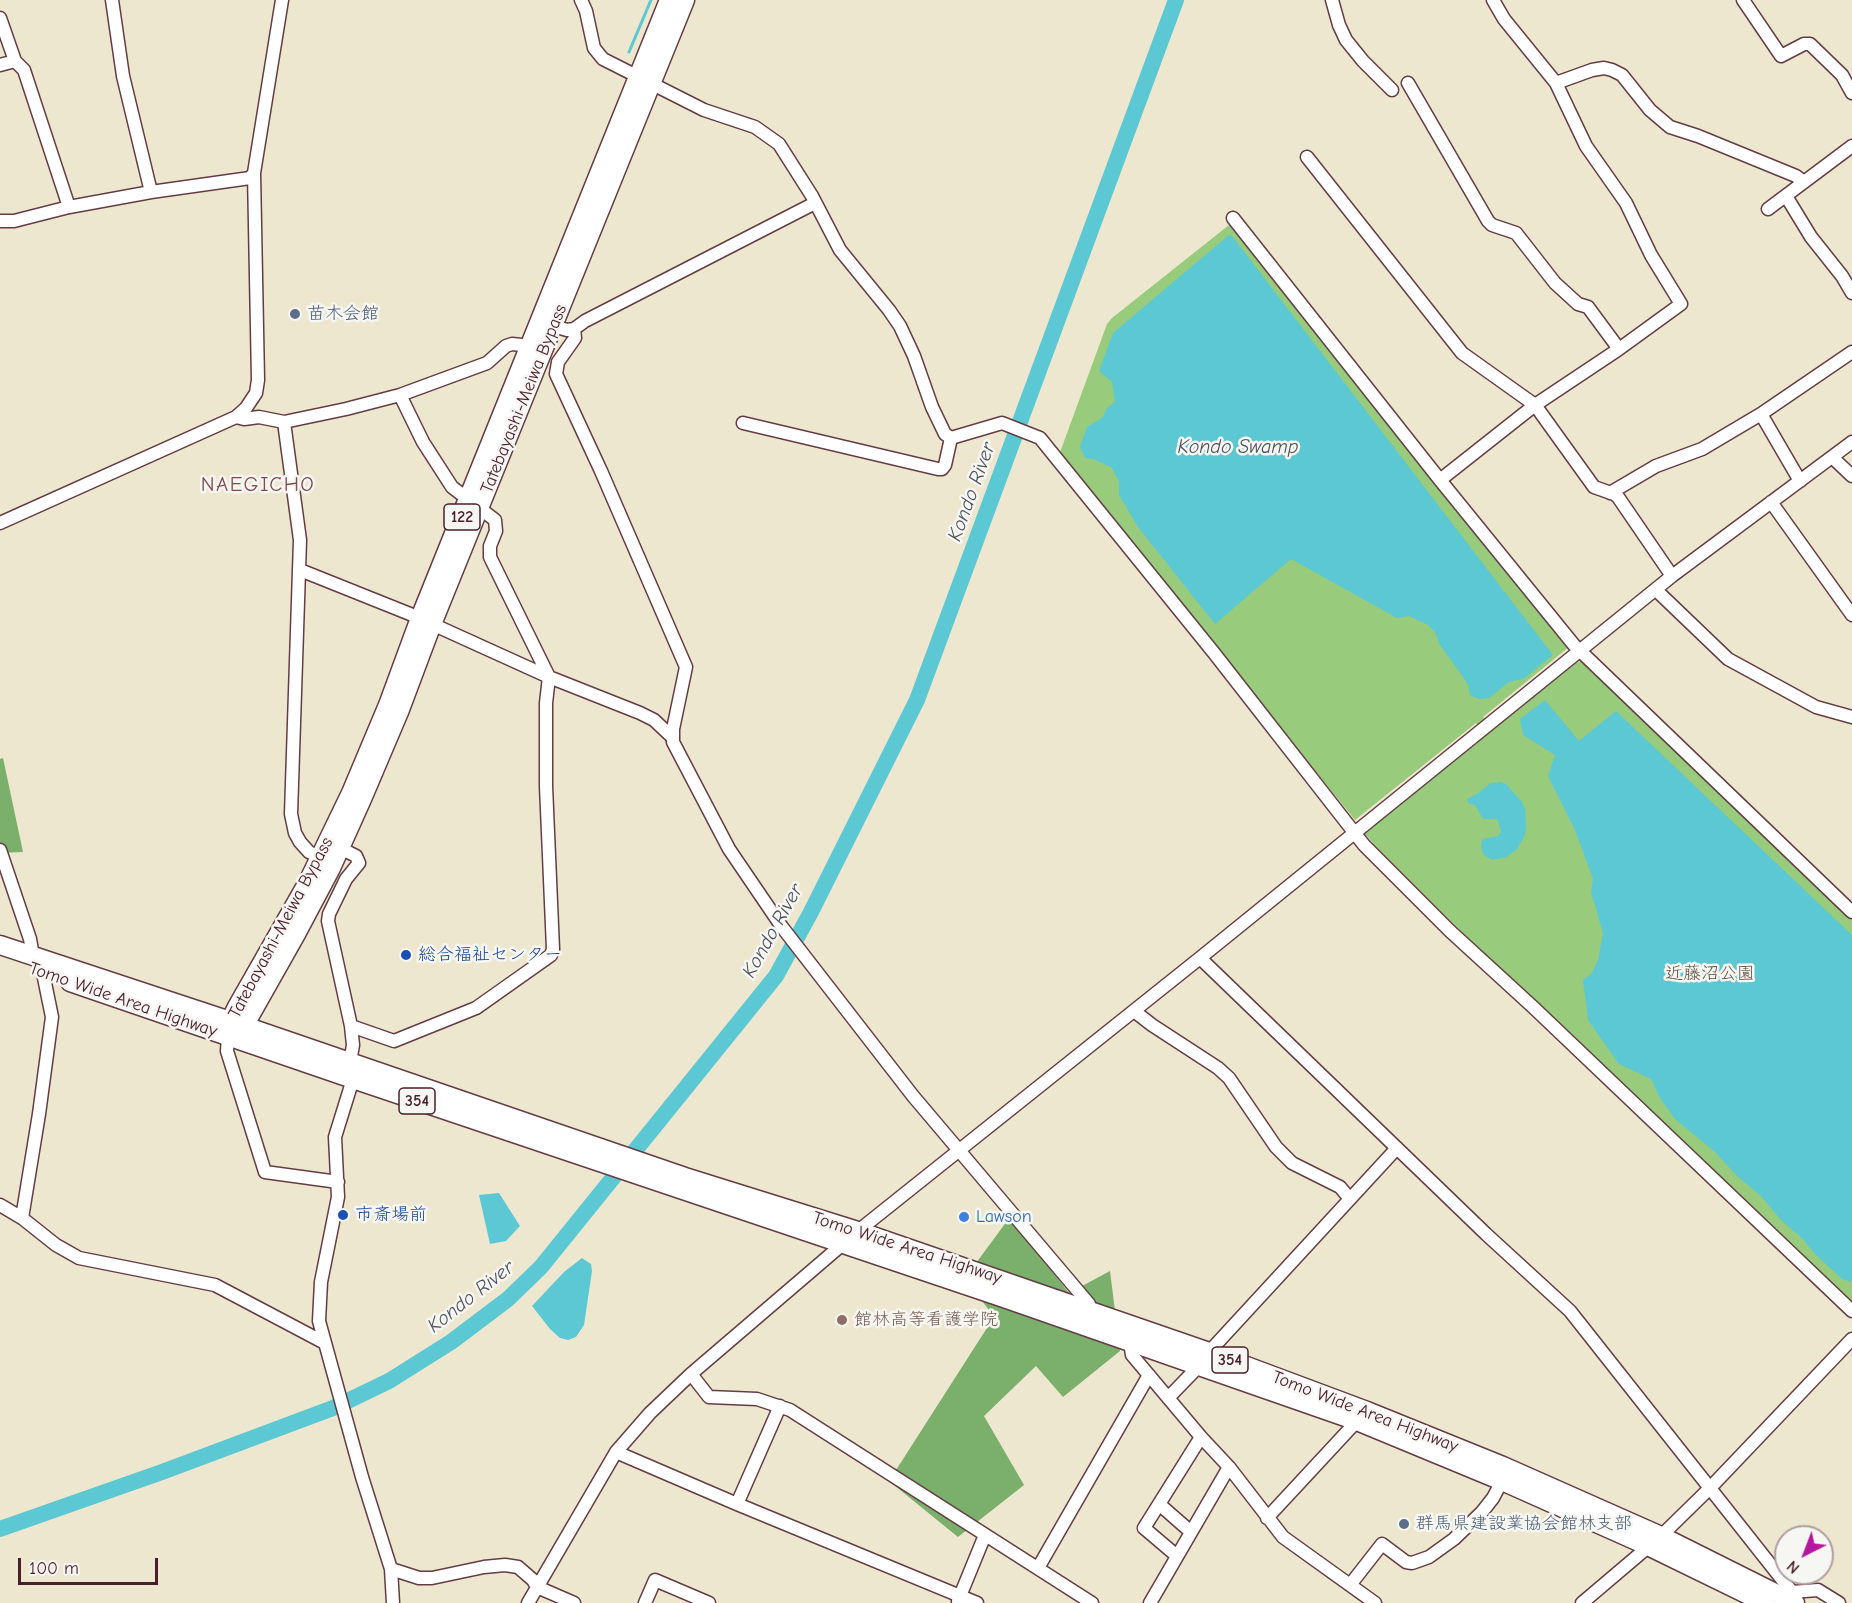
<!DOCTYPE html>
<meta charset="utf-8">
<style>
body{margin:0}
#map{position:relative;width:1852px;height:1603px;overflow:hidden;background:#eee7cf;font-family:"Comic Neue",sans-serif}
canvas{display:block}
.north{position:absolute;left:1774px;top:1525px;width:60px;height:60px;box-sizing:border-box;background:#f6f6f2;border:2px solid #b1a0a2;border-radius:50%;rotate:222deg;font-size:16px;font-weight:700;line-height:24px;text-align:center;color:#4a1f2b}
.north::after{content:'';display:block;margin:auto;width:21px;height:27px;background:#b5179e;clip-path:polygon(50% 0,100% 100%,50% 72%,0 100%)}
.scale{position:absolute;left:18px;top:1558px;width:140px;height:27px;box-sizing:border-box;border:3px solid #4a1f2b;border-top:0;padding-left:8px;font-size:18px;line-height:21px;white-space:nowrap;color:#4a1f2b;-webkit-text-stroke:4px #f6f6f2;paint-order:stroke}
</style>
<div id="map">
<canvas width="1852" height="1603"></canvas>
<div class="north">N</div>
<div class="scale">100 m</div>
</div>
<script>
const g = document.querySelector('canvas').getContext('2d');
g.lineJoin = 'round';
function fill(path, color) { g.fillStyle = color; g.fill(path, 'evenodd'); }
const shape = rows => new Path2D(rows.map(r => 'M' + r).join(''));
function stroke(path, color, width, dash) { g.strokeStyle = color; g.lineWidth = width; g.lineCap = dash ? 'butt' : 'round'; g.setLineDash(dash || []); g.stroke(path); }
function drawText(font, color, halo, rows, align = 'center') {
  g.font = font + ' "Comic Neue","Klee One",sans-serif'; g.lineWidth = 5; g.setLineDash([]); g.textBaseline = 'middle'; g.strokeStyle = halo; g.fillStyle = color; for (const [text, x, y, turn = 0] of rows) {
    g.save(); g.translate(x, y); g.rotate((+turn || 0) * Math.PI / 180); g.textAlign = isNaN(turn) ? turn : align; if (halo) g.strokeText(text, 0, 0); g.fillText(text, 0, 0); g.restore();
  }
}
fill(shape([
 [1229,225,1234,226,1569,647,1483,717,1491,728,1576,663,1583,660,1852,915,1852,1304,1395,868,1364,833,1484,733,1476,723,1355,820,1059,455,1107,324,1112,318]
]), '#98cb7c');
fill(shape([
 [3,758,23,852,0,853,0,759],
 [1010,1217,1069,1293,1110,1271,1120,1351,1063,1397,1036,1366,984,1416,1024,1485,958,1537,889,1481,994,1317,965,1278]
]), '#7aaf6c');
fill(shape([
 [1229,235,1232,236,1553,655,1523,679,1509,682,1489,698,1479,699,1470,695,1468,685,1461,674,1440,645,1435,632,1428,625,1409,616,1397,618,1291,559,1215,624,1138,527,1119,495,1119,482,1112,468,1096,460,1085,458,1080,447,1087,427,1102,418,1107,408,1115,402,1112,382,1099,371,1113,333],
 [1545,700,1579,741,1616,711,1852,935,1852,1282,1842,1279,1815,1254,1802,1238,1781,1220,1760,1195,1738,1177,1714,1151,1675,1119,1660,1098,1651,1079,1619,1064,1588,1020,1583,980,1592,973,1598,960,1603,933,1591,892,1593,879,1575,830,1548,776,1555,755,1523,735,1520,719],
 [1501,782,1506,784,1522,802,1525,809,1526,827,1525,835,1517,849,1507,857,1492,860,1484,855,1481,848,1482,841,1483,839,1498,836,1501,832,1498,821,1496,819,1483,819,1475,805,1468,803,1467,799,1477,794,1491,783],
 [499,1193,520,1226,506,1241,490,1244,479,1195],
 [582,1258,591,1264,592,1271,584,1325,576,1337,568,1340,560,1338,550,1329,532,1306,564,1272]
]), '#5cc8d3');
stroke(shape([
 [629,52,651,0]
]), '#5cc8d3', 3);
stroke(shape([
 [0,1529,162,1472,333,1408,389,1381,451,1342,508,1299,541,1267,776,976,811,912,917,700,1176,0]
]), '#5cc8d3', 16);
const minor = shape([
 [112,0,123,76,151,192],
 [581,0,586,11,594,48,603,59,704,110,755,127,779,144,812,196,840,250,889,310,900,326,914,356,932,407,945,434,951,438,1002,423,1040,438,1214,653,1364,845,1450,931,1533,1007,1852,1311],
 [1332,0,1339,25,1346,40,1363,61,1392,90],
 [1743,0,1781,56,1804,44,1810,44,1842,75,1852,93],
 [0,18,15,61,24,70,69,207],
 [0,65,15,61],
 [1408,83,1488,221,1492,225,1516,233,1555,283,1578,304,1588,307,1619,349],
 [1556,83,1592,70,1604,68,1612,70,1622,75,1650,110,1670,127,1698,136,1796,176,1804,182],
 [1307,157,1462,353,1535,405,1594,487,1614,494,1618,497,1672,576],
 [1786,196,1811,237,1842,276,1852,293],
 [1768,209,1852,146],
 [1233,218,1440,480,1574,645,1852,912],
 [0,221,14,221,69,207,151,192,250,178,254,173],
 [553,326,567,330,574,329,585,321,815,203],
 [574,329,575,338,558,362,556,374,601,471,686,667,673,729,673,742,729,849,782,927,913,1096,1089,1304,1090,1312],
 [1761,414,1800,481],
 [236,417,244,419,259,417,284,422,346,409,400,395,487,363,506,346,512,344,531,346],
 [284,422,300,540,291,814,295,833,300,842,309,852,321,858],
 [743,423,938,469,942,469,945,465,951,438],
 [1832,457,1852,476],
 [1440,480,1535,405,1619,349,1681,304,1651,255,1626,203,1586,146,1556,83,1504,19,1493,0],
 [1610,493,1656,466,1702,449,1761,414,1852,352],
 [1771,502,1852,615],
 [0,523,236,417,246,408,256,393,258,380,254,173,282,0],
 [300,570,420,618],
 [1656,590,1728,659,1816,707,1852,717],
 [432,624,549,677,640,713,654,720,672,737],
 [340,848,356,856,359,863,346,879,329,914,328,921,351,1026,353,1045,350,1062],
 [0,850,30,939,33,956],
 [1200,958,1486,1234,1570,1311,1792,1592,1818,1590,1839,1603],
 [1134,1011,1152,1025,1218,1068,1229,1078,1276,1147,1292,1163,1340,1187,1350,1199],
 [351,1026,394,1041,476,1008,551,955,553,949,546,786,546,703,549,677,490,557,490,546,496,531,495,520,452,487,423,442,400,395],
 [228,1036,227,1051,265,1172,338,1182],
 [353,1079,335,1137,338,1197,321,1282,319,1321,362,1477,391,1569,393,1603],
 [0,1205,22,1218,56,1245,79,1258,215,1285,323,1342],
 [22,1218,39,1114,52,1017,43,973],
 [1130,1342,1132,1355,1201,1437,1229,1467,1283,1537,1375,1603],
 [1209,1352,1397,1148],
 [691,1374,709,1397,757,1399,790,1410,1092,1603],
 [1168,1398,1199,1366],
 [616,1452,737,1504,977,1603],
 [737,1504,780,1406],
 [1159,1504,1191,1532],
 [1267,1518,1357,1421],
 [1177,1556,1144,1528,1201,1437],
 [1038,1568,1149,1375],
 [391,1569,419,1578,432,1578,484,1567,505,1565,518,1567,533,1580,537,1587,574,1603],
 [1350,1585,1382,1544,1406,1562,1412,1563,1429,1557,1454,1539,1482,1512,1493,1498,1502,1481],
 [958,1601,985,1535],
 [528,1603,616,1452,650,1413,691,1374,858,1231,1200,958,1672,576,1852,442],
 [645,1603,655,1580,709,1603],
 [1150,1603,1229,1467],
 [1582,1603,1661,1536,1710,1488,1852,1339]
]);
const highway = shape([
 [0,945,230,1021,685,1177,858,1231,1209,1352,1367,1411,1503,1466,1661,1536,1795,1603],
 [70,982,353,1079,1001,1297,1357,1421,1502,1481,1648,1546,1765,1603],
 [229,1032,230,1021,237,1007,307,884,351,793,388,705,420,618,669,0],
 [235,1032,244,1026,296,934,331,868,362,799,399,712,432,624,685,0]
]);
stroke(minor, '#633d44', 15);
stroke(highway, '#633d44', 21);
stroke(minor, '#fff', 12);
stroke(highway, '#fff', 18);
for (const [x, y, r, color] of [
 [295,314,6,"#5c6f8a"],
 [406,955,6,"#1a4fb4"],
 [343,1215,6,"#1a4fb4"],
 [964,1217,6,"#3f7fe0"],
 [842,1320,6,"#8d6e63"],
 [1404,1524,6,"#5c6f8a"]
]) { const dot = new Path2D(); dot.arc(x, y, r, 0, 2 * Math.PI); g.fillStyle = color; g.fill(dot); stroke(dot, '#f6f6f2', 2); }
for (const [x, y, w] of [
 [462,517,36],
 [417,1101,36],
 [1230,1360,36]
]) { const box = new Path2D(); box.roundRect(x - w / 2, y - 13, w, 26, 4.5); g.fillStyle = '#f6f6f2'; g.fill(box); stroke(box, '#4a1f2b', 1.5); }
drawText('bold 16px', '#4a1f2b', null, [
 ["122",462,517],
 ["354",417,1101],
 ["354",1230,1360]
]);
drawText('18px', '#4e5e75', '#f6f6f2', [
 ["苗木会館",307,314],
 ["群馬県建設業協会館林支部",1416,1524]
], 'left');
drawText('18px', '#4a1f2b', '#f6f6f2', [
 ["Tatebayashi-Meiwa Bypass",524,399,-68],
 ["Tatebayashi-Meiwa Bypass",281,928,-62],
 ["Tomo Wide Area Highway",123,1000,19],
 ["Tomo Wide Area Highway",907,1248,18],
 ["Tomo Wide Area Highway",1365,1412,21]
]);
drawText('18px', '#164399', '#f6f6f2', [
 ["総合福祉センター",418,955],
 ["市斎場前",355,1215]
], 'left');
drawText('18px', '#615343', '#f6f6f2', [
 ["近藤沼公園",1710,974]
]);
drawText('18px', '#366cbe', '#f6f6f2', [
 ["Lawson",976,1217]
], 'left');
drawText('18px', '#785e54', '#f6f6f2', [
 ["館林高等看護学院",854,1320]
], 'left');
drawText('italic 20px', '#4f525d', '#f6f6f2', [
 ["Kondo Swamp",1238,447],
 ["Kondo River",972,492,-70],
 ["Kondo River",773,931,-61],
 ["Kondo River",471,1297,-38]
]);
g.letterSpacing = '1.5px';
drawText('21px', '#844b4f', '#f6f6f2', [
 ["NAEGICHO",258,485]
]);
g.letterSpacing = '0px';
</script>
